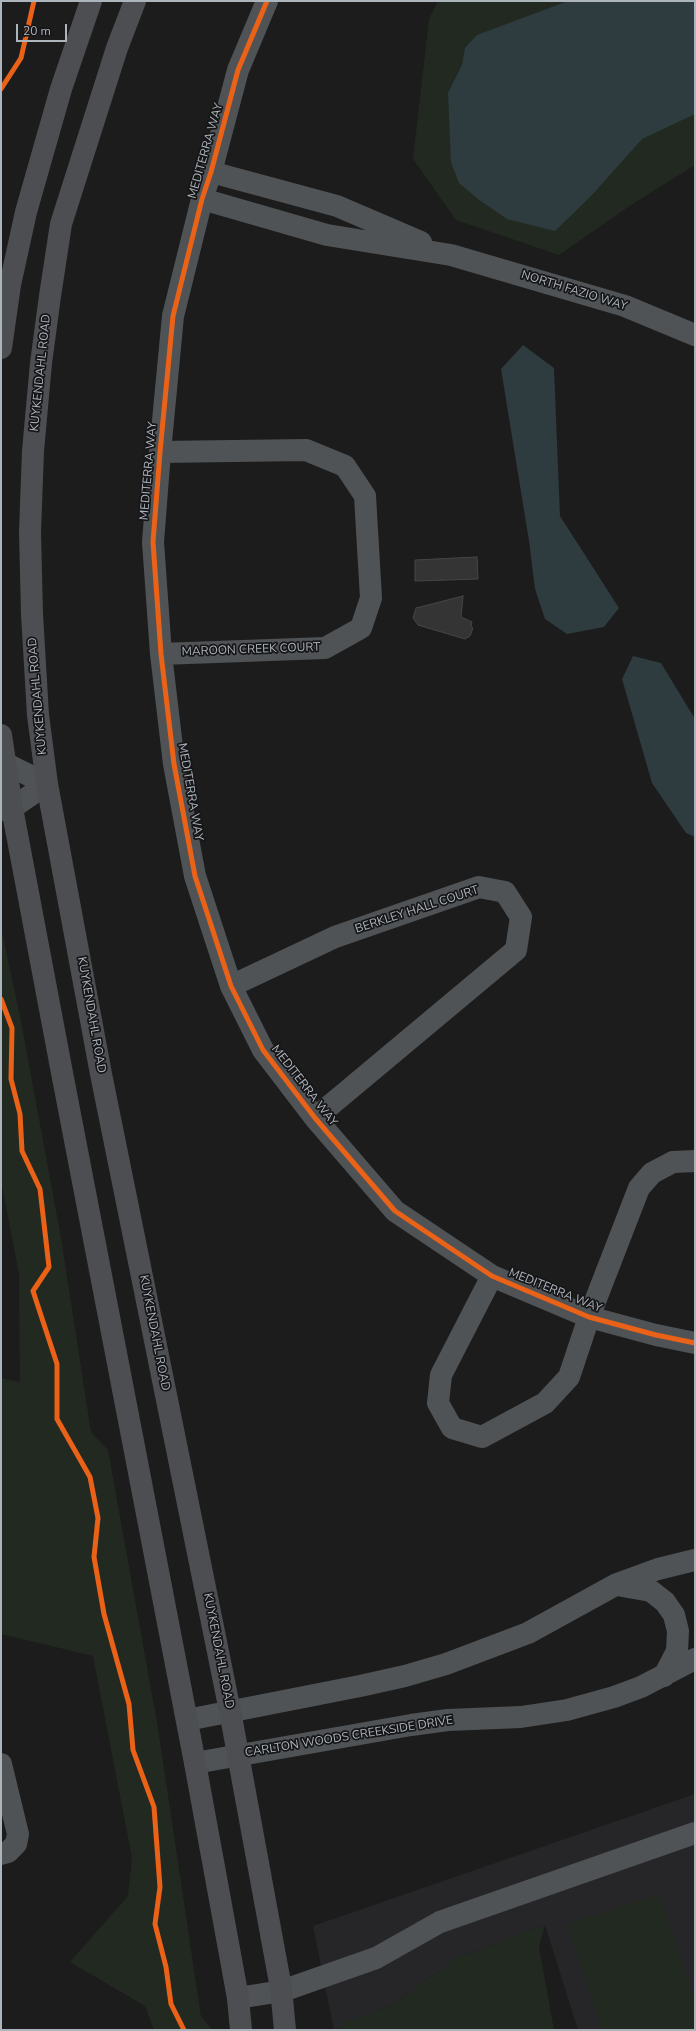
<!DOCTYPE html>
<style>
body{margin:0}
#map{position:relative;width:696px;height:2031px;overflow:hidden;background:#1c1c1c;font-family:"Nunito Sans",sans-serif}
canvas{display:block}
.frame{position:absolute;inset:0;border:2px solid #adb5bc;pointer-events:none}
.scale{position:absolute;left:16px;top:24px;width:51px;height:18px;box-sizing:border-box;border:2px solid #adb5bc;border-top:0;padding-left:5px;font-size:12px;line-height:14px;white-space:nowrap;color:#adb5bc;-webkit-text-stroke:3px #161618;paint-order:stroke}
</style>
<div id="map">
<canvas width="696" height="2031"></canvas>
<div class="frame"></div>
<div class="scale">20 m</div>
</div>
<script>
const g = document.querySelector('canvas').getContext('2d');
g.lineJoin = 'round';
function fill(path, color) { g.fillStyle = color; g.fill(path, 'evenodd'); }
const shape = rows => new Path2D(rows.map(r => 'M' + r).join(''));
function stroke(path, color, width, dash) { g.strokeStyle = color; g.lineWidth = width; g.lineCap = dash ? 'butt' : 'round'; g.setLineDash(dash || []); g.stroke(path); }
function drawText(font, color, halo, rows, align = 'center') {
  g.font = font + ' "Nunito Sans",sans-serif'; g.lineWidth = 3.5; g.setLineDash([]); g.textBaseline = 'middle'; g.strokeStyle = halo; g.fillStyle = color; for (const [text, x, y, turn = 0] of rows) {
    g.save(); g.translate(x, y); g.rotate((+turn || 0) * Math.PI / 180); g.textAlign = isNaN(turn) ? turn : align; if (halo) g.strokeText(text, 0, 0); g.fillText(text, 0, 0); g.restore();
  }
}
fill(shape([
 [695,1794,695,2030,578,2030,545,1925,457,1958,392,2005,344,2023,339,2030,334,2030,313,1926]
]), '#262628');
fill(shape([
 [438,1,695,1,695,165,631,205,559,255,456,220,413,159,429,19],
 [1,928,21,1021,61,1238,91,1432,108,1450,158,1728,201,2017,213,2030,154,2030,145,2006,70,1962,128,1896,132,1858,93,1656,1,1634,1,1378,20,1382,19,1274,1,1181],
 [659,1894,695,2002,695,2030,602,2030,567,1924],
 [545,1925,539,1947,554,2030,339,2030,343,2023,392,2005,457,1958]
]), '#222921');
fill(shape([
 [568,1,695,1,695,114,642,139,592,195,555,231,507,219,478,199,459,183,451,162,448,93,462,65,465,48,477,35],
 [523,345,554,368,560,516,619,608,604,627,567,634,545,619,535,589,529,541,501,369],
 [633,656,661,663,695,719,695,837,686,833,652,783,622,679]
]), '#2e3b3f');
const building = shape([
 [477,557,478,579,415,581,415,560,477,557],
 [463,596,461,617,472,622,471,626,473,628,470,636,465,639,418,625,413,618,416,608,463,596]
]);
fill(building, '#343434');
stroke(building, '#444748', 1);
stroke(shape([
 [267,1,238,70,211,172,202,199,173,316,160,452,153,542,161,654,174,764,195,876,231,986,263,1050,315,1118,395,1211,492,1276,589,1317,656,1335,695,1343],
 [211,172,337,206,421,242],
 [202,199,327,235,451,255,625,306,695,335],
 [160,452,306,450,345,466,365,496,371,598,361,628,325,648,161,654],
 [1,764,4,763,47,784,12,808,1,810],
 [231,986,335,937,479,887,505,892,521,917,516,950,315,1118],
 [492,1276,441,1375,438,1403,452,1428,482,1437,545,1403,569,1377,589,1317,639,1188,652,1173,673,1162,695,1161],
 [617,1585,651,1591,665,1602,674,1615,678,1631,677,1651,664,1676],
 [187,1720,360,1686,405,1676,446,1664,528,1633,617,1584,658,1569,695,1560],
 [195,1763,411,1725,448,1720,521,1717,567,1710,614,1697,641,1687,695,1659],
 [1,1764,18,1834,16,1844,8,1852,1,1854],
 [238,1998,282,1991,376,1958,440,1922,695,1833]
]), '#505355', 22);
stroke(shape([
 [135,1,117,48,61,224,50,296,41,363,33,451,30,532,32,614,38,715,47,784,101,1074,230,1711,281,1988,285,2030],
 [1,348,10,285,26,212,61,89,91,1],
 [1,735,12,808,63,1078,195,1763,238,1998,241,2030]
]), '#4d4e51', 22);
stroke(shape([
 [267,1,238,70,211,172,202,199,173,316,160,452,153,542,161,654,174,764,195,876,231,986,263,1050,315,1118,395,1211,492,1276,589,1317,656,1335,695,1343],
 [1,89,21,58,34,1],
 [1,999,12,1028,11,1079,20,1114,22,1151,40,1189,49,1267,33,1291,57,1364,57,1419,90,1477,98,1518,94,1557,104,1614,129,1704,133,1750,154,1807,160,1887,155,1924,166,1967,171,2004,184,2030]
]), '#ea6118', 5);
drawText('12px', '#adb5bc', '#161618', [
 ["MEDITERRA WAY",206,151,-74],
 ["NORTH FAZIO WAY",574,291,17],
 ["KUYKENDAHL ROAD",41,373,-84],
 ["MEDITERRA WAY",149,471,-85],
 ["MAROON CREEK COURT",251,650,-2],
 ["KUYKENDAHL ROAD",38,696,-95],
 ["MEDITERRA WAY",190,792,80],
 ["BERKLEY HALL COURT",417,910,-18],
 ["KUYKENDAHL ROAD",91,1015,80],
 ["MEDITERRA WAY",304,1086,52],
 ["MEDITERRA WAY",555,1291,22],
 ["KUYKENDAHL ROAD",154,1333,79],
 ["KUYKENDAHL ROAD",218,1651,79],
 ["CARLTON WOODS CREEKSIDE DRIVE",349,1737,-9]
]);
</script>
